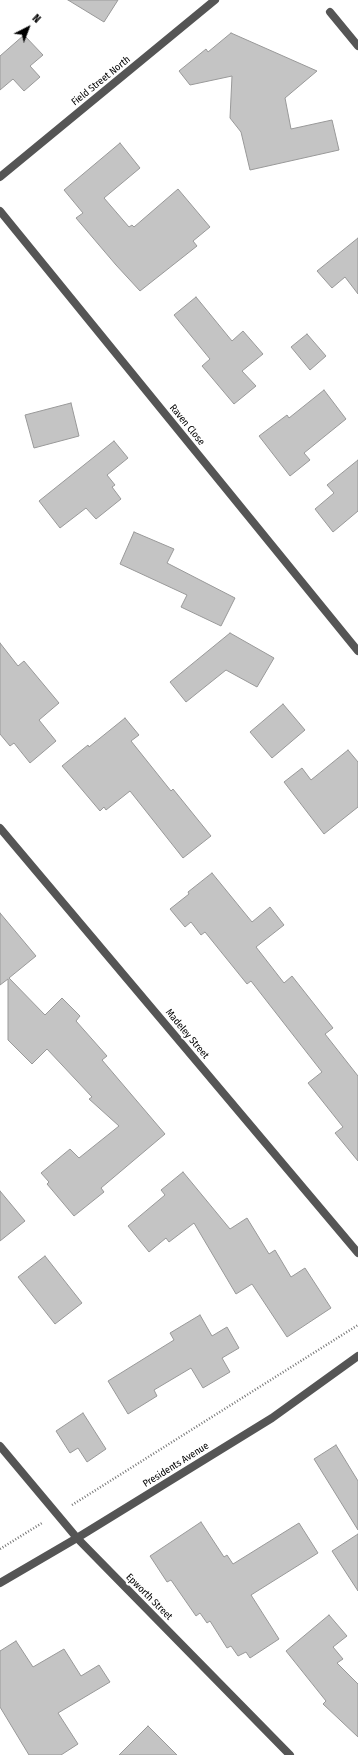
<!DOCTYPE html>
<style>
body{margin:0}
#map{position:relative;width:358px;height:1755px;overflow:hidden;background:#fff;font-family:"Fira Sans Condensed",sans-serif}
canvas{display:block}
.north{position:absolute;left:8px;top:8px;width:40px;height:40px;-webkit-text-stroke:3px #fff;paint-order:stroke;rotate:42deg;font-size:11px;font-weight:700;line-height:16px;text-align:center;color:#000}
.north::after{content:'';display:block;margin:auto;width:14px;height:18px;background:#000;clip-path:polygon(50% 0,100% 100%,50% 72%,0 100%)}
</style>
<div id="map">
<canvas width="358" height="1755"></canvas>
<div class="north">N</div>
</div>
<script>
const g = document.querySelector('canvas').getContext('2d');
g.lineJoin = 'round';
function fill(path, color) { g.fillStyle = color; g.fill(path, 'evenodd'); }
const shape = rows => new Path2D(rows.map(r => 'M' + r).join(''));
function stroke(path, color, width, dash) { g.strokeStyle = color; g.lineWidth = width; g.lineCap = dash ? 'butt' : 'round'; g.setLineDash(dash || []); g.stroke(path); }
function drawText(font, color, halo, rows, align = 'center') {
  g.font = font + ' "Fira Sans Condensed",sans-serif'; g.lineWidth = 4; g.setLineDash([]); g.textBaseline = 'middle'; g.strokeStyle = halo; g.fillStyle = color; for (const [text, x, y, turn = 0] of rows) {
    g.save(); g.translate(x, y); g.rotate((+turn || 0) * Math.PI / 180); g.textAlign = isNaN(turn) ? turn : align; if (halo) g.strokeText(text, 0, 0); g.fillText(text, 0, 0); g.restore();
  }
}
const building = shape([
 [68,0,118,0,104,22,68,0],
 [231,33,317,71,285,98,291,129,332,120,339,150,250,170,241,132,230,118,232,76,190,85,179,71,206,49,208,52,231,33],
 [24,35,43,55,30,66,40,77,24,91,13,79,0,90,0,56,24,35],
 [120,143,140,168,104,198,129,227,132,225,134,227,178,189,210,227,193,241,197,246,140,291,116,265,76,218,83,213,64,190,120,143],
 [358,238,358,294,345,277,332,288,317,271,358,238],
 [196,297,232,341,243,331,263,354,242,371,256,386,234,404,202,366,210,359,174,315,196,297],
 [307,334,326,356,310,370,291,347,307,334],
 [324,390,346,419,304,453,310,460,290,476,259,436,287,415,289,418,324,390],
 [71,403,79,436,34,448,25,415,71,403],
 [114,441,128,458,107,475,115,485,112,487,121,499,96,519,86,508,60,528,39,501,114,441],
 [358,460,358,511,333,532,315,509,334,493,327,485,358,460],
 [134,532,174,549,167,563,235,598,221,626,181,607,187,595,120,564,134,532],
 [230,633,274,658,257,687,226,670,186,702,170,682,230,633],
 [0,643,18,666,24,661,59,703,39,720,56,741,30,763,14,743,10,746,0,734,0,643],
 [283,704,305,730,272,758,250,732,283,704],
 [125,718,139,735,131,741,171,791,173,789,211,836,183,858,130,791,106,810,104,807,100,811,62,766,88,745,89,747,125,718],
 [348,750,358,762,358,807,324,834,284,782,302,768,311,780,348,750],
 [212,873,252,922,270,907,284,925,256,947,284,983,292,976,333,1028,325,1034,358,1076,358,1161,335,1133,343,1127,308,1083,322,1072,251,981,247,984,205,932,201,935,191,922,185,927,170,909,189,894,188,892,212,873],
 [0,913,36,956,9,978,45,1015,62,998,80,1016,76,1021,107,1056,102,1060,165,1134,101,1188,104,1192,74,1216,47,1184,49,1182,41,1173,70,1149,79,1158,119,1126,89,1099,92,1097,47,1049,32,1064,8,1040,8,979,0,985,0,913],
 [183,1172,230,1229,247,1218,269,1254,275,1250,291,1277,305,1268,331,1308,287,1337,252,1284,236,1294,194,1223,169,1242,166,1238,149,1252,128,1226,165,1195,161,1190,183,1172],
 [0,1191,25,1221,0,1241,0,1191],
 [45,1256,82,1303,55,1324,18,1277,45,1256],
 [200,1315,212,1336,227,1327,239,1348,222,1358,230,1372,203,1388,191,1368,154,1390,157,1396,128,1414,108,1381,174,1340,170,1333,200,1315],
 [83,1413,106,1449,87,1462,78,1448,70,1453,56,1431,83,1413],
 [336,1445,358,1481,358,1530,314,1459,336,1445],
 [201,1522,224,1557,227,1555,233,1564,299,1523,318,1553,251,1595,279,1639,250,1658,246,1652,238,1656,231,1646,227,1648,210,1621,207,1623,200,1613,196,1616,171,1580,167,1582,150,1556,201,1522],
 [358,1534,358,1591,332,1551,358,1534],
 [329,1615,347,1636,333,1647,343,1659,337,1663,358,1684,358,1737,323,1704,326,1701,286,1651,329,1615],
 [16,1641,33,1667,64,1649,81,1676,99,1665,110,1682,58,1713,78,1744,61,1755,29,1755,0,1707,0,1651,16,1641],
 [148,1726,177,1755,119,1755,148,1726]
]);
fill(building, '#c4c4c4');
stroke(building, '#999', 1);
stroke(shape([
 [72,1505,358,1325],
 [0,1549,42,1523]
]), '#777', 2.5, [1, 2]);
stroke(shape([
 [330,12,358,46],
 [0,177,215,0],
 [0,211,358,651],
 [0,828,358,1253],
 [0,1446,77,1538,290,1755]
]), '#555', 8);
stroke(shape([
 [0,1583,77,1538,272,1418,358,1356]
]), '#555', 8);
drawText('10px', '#000', '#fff', [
 ["Field Street North",101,81,-39],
 ["Raven Close",187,425,51],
 ["Madeley Street",187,1034,50],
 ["Presidents Avenue",176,1465,-32],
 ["Epworth Street",149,1597,45]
]);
</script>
